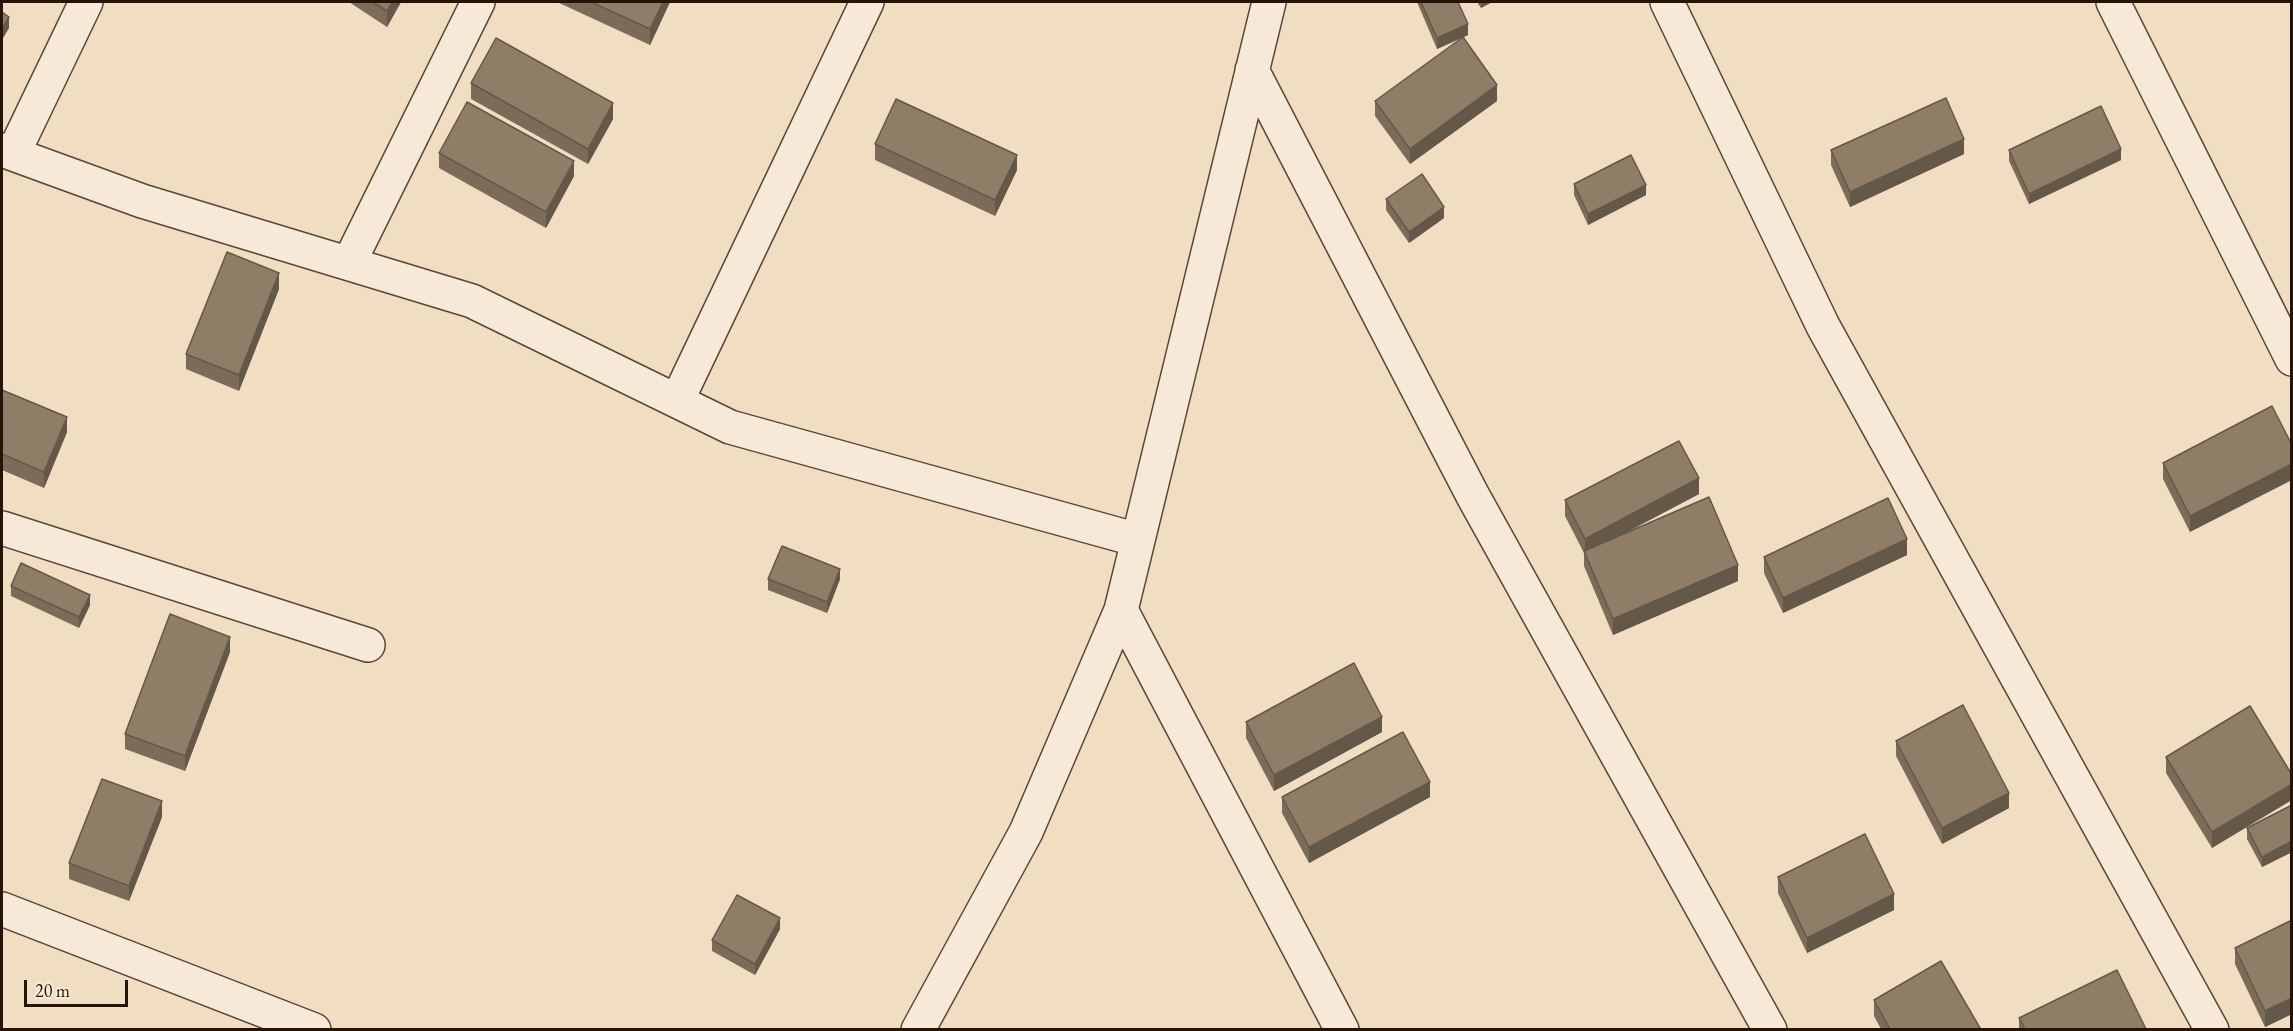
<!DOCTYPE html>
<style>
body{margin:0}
#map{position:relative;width:2293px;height:1031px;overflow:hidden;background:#f1ddc1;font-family:"EB Garamond",serif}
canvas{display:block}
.frame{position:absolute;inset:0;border:3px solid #251407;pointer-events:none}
.scale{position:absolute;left:24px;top:980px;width:104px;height:27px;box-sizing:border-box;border:3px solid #251407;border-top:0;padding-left:8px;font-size:18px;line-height:21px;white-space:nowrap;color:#251407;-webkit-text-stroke:4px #f6e9d7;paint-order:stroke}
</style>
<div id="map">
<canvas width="2293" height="1031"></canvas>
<div class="frame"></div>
<div class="scale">20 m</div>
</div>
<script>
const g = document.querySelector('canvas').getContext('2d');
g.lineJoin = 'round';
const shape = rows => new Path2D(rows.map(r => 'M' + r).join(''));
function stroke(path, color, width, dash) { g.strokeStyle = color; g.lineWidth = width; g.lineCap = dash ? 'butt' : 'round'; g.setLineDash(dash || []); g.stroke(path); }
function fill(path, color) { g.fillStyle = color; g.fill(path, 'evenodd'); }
const street = shape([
 [1667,2,1823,326,2212,1030],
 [2113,2,2292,359],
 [1252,70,1473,496,1770,1030],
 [2,150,142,201,472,301,730,427,1138,540],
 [13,154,86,2],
 [349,263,478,2],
 [677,401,867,2],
 [2,528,368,645],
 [1121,610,1342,1030],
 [2,909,314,1030],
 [918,1030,1026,832,1121,610,1269,2]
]);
stroke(street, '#584636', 36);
stroke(street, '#f6e9d7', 33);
fill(shape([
 [349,2,401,2,387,27],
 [557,2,670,2,650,45],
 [1417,2,1458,2,1468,35,1437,49],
 [1477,2,1492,2,1481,8],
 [471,83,613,119,588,164,471,99],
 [1375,101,1497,101,1410,164,1375,116],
 [875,144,1017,170,995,216,875,160],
 [1831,150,1964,154,1850,207,1831,165],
 [2009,150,2121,160,2029,204,2009,161],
 [439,153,574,176,546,228,439,168],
 [1574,184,1646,195,1588,225,1574,195],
 [1386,199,1444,218,1409,243,1386,210],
 [279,289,239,391,186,369,186,354],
 [2,390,67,432,44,488,2,470],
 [2292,445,2190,532,2163,479,2163,463],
 [1699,494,1627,532,1738,581,1613,635,1584,566,1584,553,1565,516,1565,500],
 [1907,555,1783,613,1764,573,1764,557],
 [768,579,840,579,827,613,768,590],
 [11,586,90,605,79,628,11,596],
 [230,652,185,771,125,749,125,734],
 [1246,722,1382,732,1274,791,1246,738],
 [1896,741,2009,808,1942,844,1896,756],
 [2166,757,2292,775,2212,848,2166,773],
 [1282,797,1430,797,1309,863,1282,813],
 [2292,805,2292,852,2262,867,2247,839,2247,828],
 [162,817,129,901,69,879,69,863],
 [1778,877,1894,910,1807,953,1778,893],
 [2292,920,2292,1014,2265,1027,2235,964,2235,948],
 [780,929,755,975,712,951,712,940],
 [1874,1000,1980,1029,1881,1029,1874,1016],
 [2019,1018,2146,1029,2019,1029]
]), '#7b6c59');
fill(shape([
 [392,2,401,2,387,27,387,11],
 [663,2,670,2,650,45,650,29],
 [1481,2,1492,2,1481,8],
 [9,17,9,28,2,40,2,29],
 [1468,24,1468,35,1437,49,1437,38],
 [1497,85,1497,101,1410,164,1410,149],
 [613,103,613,119,588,164,588,149],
 [1964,139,1964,154,1850,207,1850,192],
 [2121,149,2121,160,2029,204,2029,194],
 [1017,155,1017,170,995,216,995,200],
 [574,161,574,176,546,228,546,212],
 [1646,185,1646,195,1588,225,1588,214],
 [1444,207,1444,218,1409,243,1409,232],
 [279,273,279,289,239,391,239,375],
 [67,417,67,432,44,488,44,472],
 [2292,464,2292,480,2190,532,2190,516],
 [1699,478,1699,494,1585,554,1585,539],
 [1907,539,1907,555,1783,613,1783,598],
 [1738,565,1738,581,1613,635,1613,619],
 [840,569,840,579,827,613,827,602],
 [90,595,90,605,79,628,79,617],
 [230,637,230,652,185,771,185,756],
 [1382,717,1382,732,1274,791,1274,775],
 [1430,782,1430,797,1309,863,1309,847],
 [2292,784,2292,800,2212,848,2212,832],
 [2009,793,2009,808,1942,844,1942,828],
 [162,801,162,817,129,901,129,886],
 [2292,841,2292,852,2262,867,2262,857],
 [1894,894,1894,910,1807,953,1807,938],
 [780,918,780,929,755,975,755,964],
 [2292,998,2292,1014,2265,1027,2265,1011]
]), '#645849');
const building = shape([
 [373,2,392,2,387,11,373,2],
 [591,2,663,2,650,29,591,2],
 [1421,2,1458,2,1468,24,1437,38,1421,2],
 [2,12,9,17,2,29,2,12],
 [1463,37,1497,85,1410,149,1375,101,1463,37],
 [496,38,613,103,588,149,471,83,496,38],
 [1946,98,1964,139,1850,192,1831,150,1946,98],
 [896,99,1017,155,995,200,875,144,896,99],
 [467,102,574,161,546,212,439,153,467,102],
 [2101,106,2121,149,2029,194,2009,150,2101,106],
 [1631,155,1646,185,1588,214,1574,184,1631,155],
 [1422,174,1444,207,1409,232,1386,199,1422,174],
 [227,252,279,273,239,375,186,354,227,252],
 [2,390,67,417,44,472,2,454,2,390],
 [2272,406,2292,445,2292,464,2190,516,2163,463,2272,406],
 [1679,441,1699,478,1585,539,1565,500,1679,441],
 [1709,497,1738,565,1613,619,1584,551,1709,497],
 [1888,498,1907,539,1783,598,1764,557,1888,498],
 [782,546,840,569,827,602,768,579,782,546],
 [21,563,90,595,79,617,11,586,21,563],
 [170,614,230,637,185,756,125,734,170,614],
 [1354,663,1382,717,1274,775,1246,722,1354,663],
 [1963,705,2009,793,1942,828,1896,741,1963,705],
 [2250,706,2292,775,2292,784,2212,832,2166,757,2250,706],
 [1403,732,1430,782,1309,847,1282,797,1403,732],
 [102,779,162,801,129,886,69,863,102,779],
 [2292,805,2292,841,2262,857,2247,828,2292,805],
 [1865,834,1894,894,1807,938,1778,877,1865,834],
 [737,895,780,918,755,964,712,940,737,895],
 [2292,920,2292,998,2265,1011,2235,948,2292,920],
 [1941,961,1980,1028,1978,1029,1890,1029,1874,1000,1941,961],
 [2117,970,2146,1029,2025,1029,2019,1018,2117,970]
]);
fill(building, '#8f7d68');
stroke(building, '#645849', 1.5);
</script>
